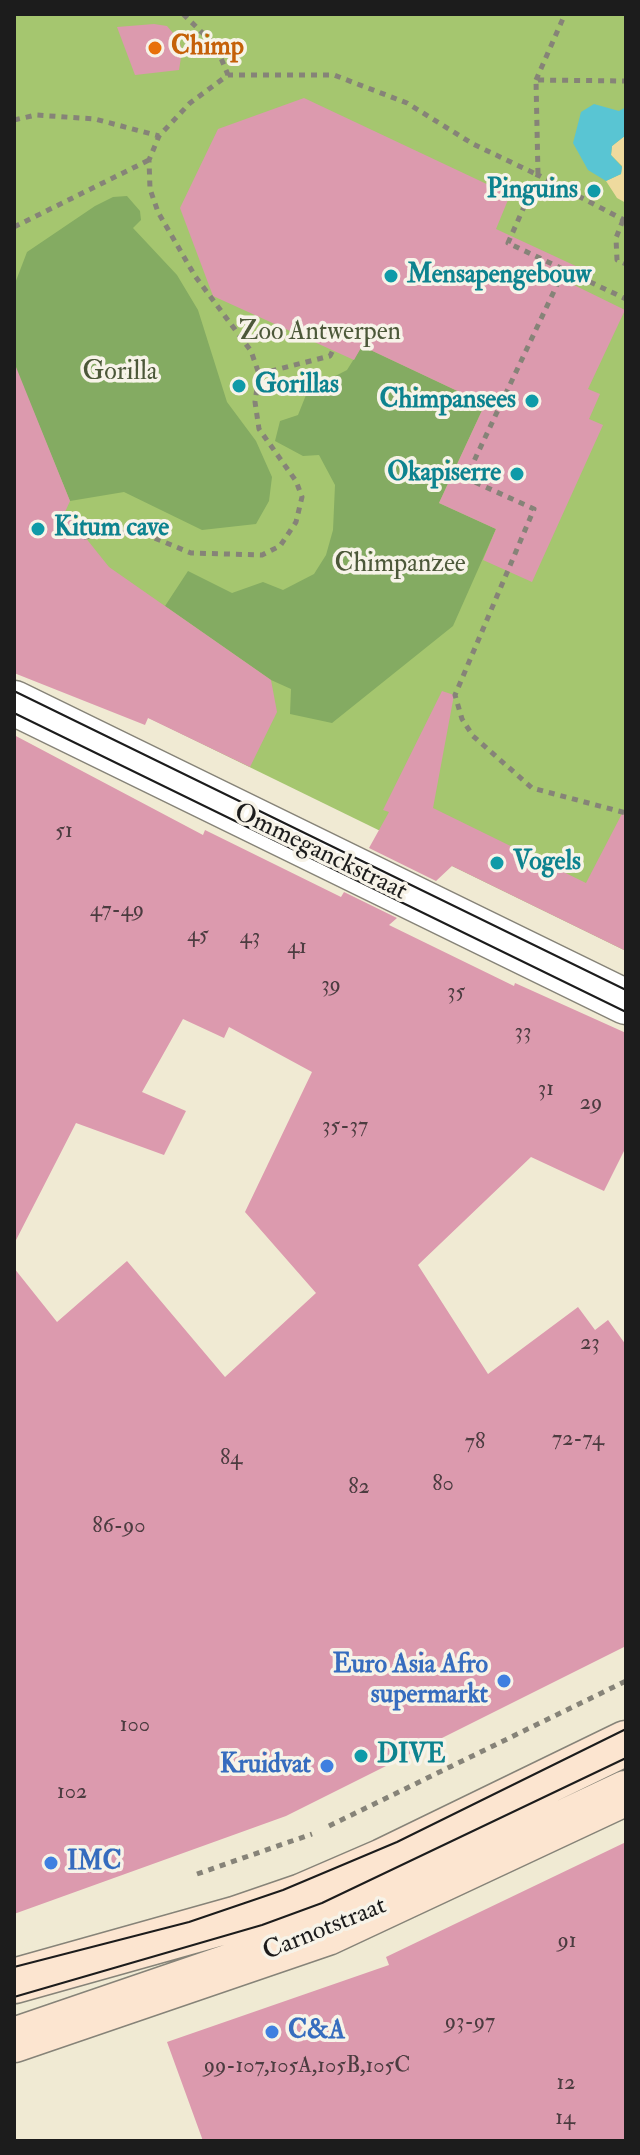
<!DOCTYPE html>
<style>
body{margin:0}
#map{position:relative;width:640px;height:2155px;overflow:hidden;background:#f0ead3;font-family:"IM FELL Double Pica",serif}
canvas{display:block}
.frame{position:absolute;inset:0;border:16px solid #1c1c1c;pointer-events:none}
</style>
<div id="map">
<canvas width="640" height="2155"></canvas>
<div class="frame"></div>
</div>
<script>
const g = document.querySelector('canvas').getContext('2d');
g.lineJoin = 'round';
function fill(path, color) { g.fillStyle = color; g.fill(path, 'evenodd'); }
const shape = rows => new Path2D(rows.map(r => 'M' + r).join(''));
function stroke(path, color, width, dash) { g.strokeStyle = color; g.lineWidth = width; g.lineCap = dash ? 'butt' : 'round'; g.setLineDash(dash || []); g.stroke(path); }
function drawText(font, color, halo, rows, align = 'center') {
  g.font = font + ' "IM FELL Double Pica",serif'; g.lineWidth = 7; g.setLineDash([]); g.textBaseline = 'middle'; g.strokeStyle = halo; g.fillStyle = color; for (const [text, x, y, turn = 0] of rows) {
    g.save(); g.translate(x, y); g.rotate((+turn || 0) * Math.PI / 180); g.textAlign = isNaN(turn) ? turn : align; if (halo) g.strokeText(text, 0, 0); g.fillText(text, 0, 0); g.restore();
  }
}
fill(shape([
 [14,14,626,14,626,951,14,652]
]), '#a5c66f');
fill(shape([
 [127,196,140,211,141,220,133,228,177,275,198,310,227,402,256,441,272,477,269,501,256,524,202,530,124,492,70,501,14,364,14,286,27,252,95,206,113,197],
 [362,346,485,404,439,503,496,529,453,626,332,723,290,714,291,689,271,680,165,606,188,571,232,593,263,582,283,590,314,574,326,555,333,530,335,485,319,455,303,456,275,441,280,421,298,415,308,390,347,370]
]), '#84ab62');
fill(shape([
 [626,135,626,203,617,198,606,181,621,174,622,166,611,155,612,146]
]), '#eeda9e');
fill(shape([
 [594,104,619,111,626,107,626,135,612,146,611,155,622,167,621,174,606,181,588,170,573,143,581,112]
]), '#59c5d3');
fill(shape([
 [154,24,167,26,179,40,182,51,179,70,135,75,117,27],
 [304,98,510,195,496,229,580,268,574,285,625,310,588,389,600,394,589,419,603,425,532,582,483,560,496,529,439,503,485,404,362,346,354,360,213,296,180,208,218,129],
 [16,367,70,501,65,512,109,567,271,680,277,712,250,767,148,718,145,725,14,673],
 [442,691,454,695,433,808,586,883,626,806,626,951,452,866,436,881,369,848,389,812,383,810],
 [14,735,203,835,205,830,341,897,344,892,397,918,389,925,514,986,515,983,626,1033,626,1147,604,1191,531,1157,418,1265,488,1374,578,1307,595,1330,608,1320,626,1345,626,1646,286,1816,14,1914,14,1268,57,1322,127,1261,225,1377,316,1293,245,1212,312,1072,229,1027,224,1038,183,1019,142,1092,186,1111,164,1155,76,1123,14,1244],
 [626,1842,626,2141,203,2141,167,2042,389,1965,386,1957]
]), '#dc9aae');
const street = shape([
 [14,703,626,1002]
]);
const secondary = shape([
 [14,1981,235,1919,302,1896,383,1861,626,1743],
 [14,2040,327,1933,626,1793]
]);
stroke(street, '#868378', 47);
stroke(secondary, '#868378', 47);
stroke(shape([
 [183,14,216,46,228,75],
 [536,80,565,14],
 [14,120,36,115,95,119,159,136],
 [623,220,616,238,617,260,626,264],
 [626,221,538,175,508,243,626,299],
 [14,227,149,160],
 [564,270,466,478,534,509,455,695,462,719,473,736,532,788,626,813],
 [259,374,330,356,333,350],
 [84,537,127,532,147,535,191,553,262,555,280,546,296,522,302,497,296,481,259,429,255,402,259,374,251,351,195,276,158,212,150,189,149,160,159,136,190,103,228,75,334,75,407,103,473,144,538,175,536,80,626,81],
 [329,1826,626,1681],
 [197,1874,312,1834]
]), '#868378', 5, [6, 6]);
stroke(street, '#fff', 44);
stroke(secondary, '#fce5d0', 44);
stroke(shape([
 [14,691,626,990],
 [14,713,626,1012],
 [14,1967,189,1922,283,1890,397,1842,626,1729],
 [14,1997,262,1925,322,1903,626,1758]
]), '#1c1c1c', 2);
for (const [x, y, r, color] of [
 [155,48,8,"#e8710a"],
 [594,191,8,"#0f9aa8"],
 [391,276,8,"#0f9aa8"],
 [239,386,8,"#0f9aa8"],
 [532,401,8,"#0f9aa8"],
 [517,474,8,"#0f9aa8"],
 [38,529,8,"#0f9aa8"],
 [497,863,8,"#0f9aa8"],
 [504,1681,8,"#3f7fe0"],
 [361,1756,8,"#0f9aa8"],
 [327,1766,8,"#3f7fe0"],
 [51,1863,8,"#3f7fe0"],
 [272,2032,8,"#3f7fe0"]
]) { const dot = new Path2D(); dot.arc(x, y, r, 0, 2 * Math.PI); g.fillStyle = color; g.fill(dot); stroke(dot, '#f7f3e8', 3); }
drawText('22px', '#4c3c40', null, [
 ["51",64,832],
 ["47-49",117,911],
 ["45",198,936],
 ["43",250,938],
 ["41",297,948],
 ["39",331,986],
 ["35",456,993],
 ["33",523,1033],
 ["31",546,1090],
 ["29",591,1104],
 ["35-37",345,1127],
 ["23",590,1344],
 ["72-74",578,1440],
 ["78",475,1443],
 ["84",231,1459],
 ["80",443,1485],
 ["82",359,1488],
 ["86-90",119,1527],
 ["100",135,1726],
 ["102",72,1793],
 ["91",567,1942],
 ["93-97",470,2023],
 ["99-107,105A,105B,105C",307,2067],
 ["12",566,2084],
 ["14",565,2119]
]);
drawText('bold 26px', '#c56008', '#f7f3e8', [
 ["Chimp",171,48]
], 'left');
drawText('bold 26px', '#0d838f', '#f7f3e8', [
 ["Pinguins",578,191,"right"],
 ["Mensapengebouw",407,276],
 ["Gorillas",255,386],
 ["Chimpansees",516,401,"right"],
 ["Okapiserre",501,474,"right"],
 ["Kitum cave",54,529],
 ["Vogels",513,863],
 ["DIVE",377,1756]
], 'left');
drawText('26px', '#4c5839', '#f7f3e8', [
 ["Zoo Antwerpen",320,333],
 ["Gorilla",120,373],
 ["Chimpanzee",400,565]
]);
drawText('26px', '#1c1c1c', '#f7f3e8', [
 ["Ommeganckstraat",320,853,26],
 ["Carnotstraat",325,1930,-22]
]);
drawText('bold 26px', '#366cbe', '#f7f3e8', [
 ["Euro Asia Afro",488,1666],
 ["supermarkt",488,1696],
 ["Kruidvat",311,1766],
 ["IMC",67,1863,"left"],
 ["C&A",288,2032,"left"]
], 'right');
</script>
